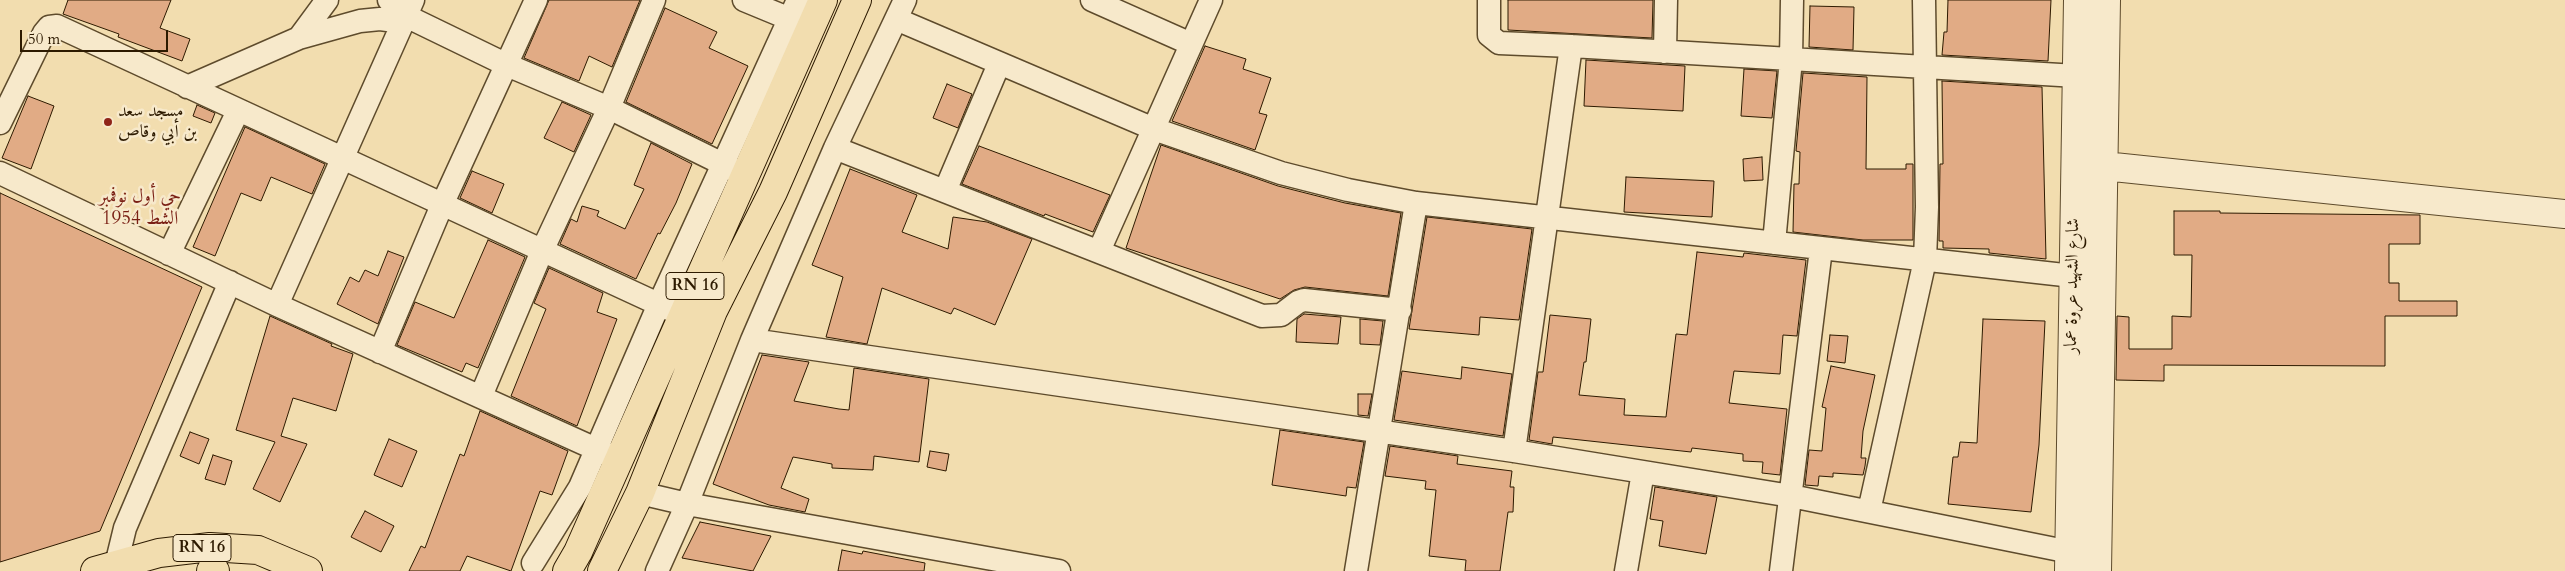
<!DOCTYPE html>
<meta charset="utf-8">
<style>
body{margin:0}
#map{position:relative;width:2565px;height:571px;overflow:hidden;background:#f2ddaf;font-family:Cardo,serif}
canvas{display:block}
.scale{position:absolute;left:20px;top:30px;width:148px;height:22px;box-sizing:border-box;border:2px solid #2d1a00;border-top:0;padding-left:6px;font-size:15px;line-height:18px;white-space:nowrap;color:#2d1a00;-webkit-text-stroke:4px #f7e9cb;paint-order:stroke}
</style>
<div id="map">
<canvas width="2565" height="571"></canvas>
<div class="scale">50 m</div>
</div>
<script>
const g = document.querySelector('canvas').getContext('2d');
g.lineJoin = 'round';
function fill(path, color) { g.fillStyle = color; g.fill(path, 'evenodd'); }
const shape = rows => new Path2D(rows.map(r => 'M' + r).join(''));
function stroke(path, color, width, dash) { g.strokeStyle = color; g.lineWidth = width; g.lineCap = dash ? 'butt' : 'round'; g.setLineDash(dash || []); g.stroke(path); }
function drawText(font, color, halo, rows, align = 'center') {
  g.font = font + ' Cardo,Amiri,serif'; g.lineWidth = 5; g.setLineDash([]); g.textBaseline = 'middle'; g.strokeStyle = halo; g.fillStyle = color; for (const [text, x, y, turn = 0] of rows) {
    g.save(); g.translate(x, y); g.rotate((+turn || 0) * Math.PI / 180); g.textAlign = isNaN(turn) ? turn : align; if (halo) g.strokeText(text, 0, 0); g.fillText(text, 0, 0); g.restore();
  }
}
const building = shape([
 [68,0,171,0,160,28,190,39,182,61,118,37,119,34,63,14,68,0],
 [549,0,640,0,612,67,589,56,579,81,524,58,549,0],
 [1508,0,1653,0,1652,38,1508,30,1508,0],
 [1948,0,2051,0,2048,61,1942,55,1944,32,1947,32,1948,0],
 [1810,6,1854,7,1853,50,1809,47,1810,6],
 [665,8,717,32,709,48,748,66,712,144,626,102,665,8],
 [1205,46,1246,59,1243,69,1271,78,1259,113,1267,115,1255,150,1172,121,1205,46],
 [1586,60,1685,66,1683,111,1584,106,1586,60],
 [1744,69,1777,71,1772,118,1741,116,1744,69],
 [1803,73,1867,77,1866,169,1906,169,1906,164,1913,164,1913,240,1863,240,1793,232,1794,184,1799,184,1800,152,1796,151,1803,73],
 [1942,81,2042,87,2046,259,1989,253,1989,249,1943,248,1943,241,1939,241,1940,164,1943,164,1942,81],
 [947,84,972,94,958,128,933,118,947,84],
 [28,96,54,106,31,169,2,158,28,96],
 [562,102,591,115,574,152,544,138,562,102],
 [197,105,215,113,211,123,193,116,197,105],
 [245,127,325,164,312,194,271,177,261,201,241,193,215,256,193,247,245,127],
 [651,143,692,164,676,203,660,234,658,233,636,279,560,244,571,219,577,222,582,206,599,211,597,216,625,229,644,189,634,185,651,143],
 [1161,145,1278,186,1345,203,1401,213,1388,296,1305,287,1294,290,1280,299,1126,248,1161,145],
 [979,146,1110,195,1093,232,1045,214,1044,216,962,184,979,146],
 [1762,157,1763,180,1744,181,1743,159,1762,157],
 [850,169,917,195,902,232,948,249,953,217,987,222,1032,239,995,325,954,308,951,314,882,288,867,344,826,337,843,277,812,265,850,169],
 [472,171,504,184,492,213,460,198,472,171],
 [1626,177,1714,181,1712,217,1624,212,1626,177],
 [0,193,202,287,100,531,0,562,0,193],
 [2174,211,2220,211,2220,213,2420,215,2420,244,2389,244,2389,283,2399,283,2399,301,2457,301,2457,316,2385,316,2385,366,2164,365,2164,381,2116,380,2117,316,2129,317,2129,349,2172,349,2172,316,2191,317,2192,255,2174,255,2174,211],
 [1427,217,1532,229,1519,320,1480,317,1479,335,1409,329,1427,217],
 [488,240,525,257,478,368,466,363,462,372,397,345,415,302,454,318,488,240],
 [388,251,404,257,378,324,337,304,350,277,359,282,365,270,378,276,388,251],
 [1697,252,1743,257,1744,253,1806,260,1797,336,1783,335,1780,374,1734,371,1729,403,1787,409,1780,475,1762,473,1763,462,1743,461,1743,454,1692,448,1691,452,1553,437,1552,444,1529,440,1538,372,1543,372,1550,315,1591,319,1586,362,1584,362,1579,395,1625,399,1624,415,1666,417,1676,334,1687,335,1697,252],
 [549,268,603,293,597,312,617,319,577,426,511,396,546,309,534,303,549,268],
 [1304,314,1341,317,1338,344,1296,342,1297,319,1304,314],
 [270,316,332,344,331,346,353,354,336,411,293,398,281,436,307,444,280,502,253,489,275,442,236,430,270,316],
 [1360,319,1383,321,1380,345,1360,344,1360,319],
 [1983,319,2045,321,2039,445,2031,512,1948,504,1953,457,1958,457,1960,442,1977,443,1983,319],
 [1830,335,1848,336,1845,363,1827,361,1830,335],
 [762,355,809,362,794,401,839,409,849,410,854,368,929,379,919,462,874,456,873,470,832,468,832,464,793,457,781,488,809,499,805,512,769,505,713,484,762,355],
 [1831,366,1875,375,1863,431,1861,458,1866,458,1865,466,1863,475,1833,473,1833,477,1819,476,1818,486,1805,485,1809,450,1822,451,1826,408,1822,407,1831,366],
 [1462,367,1512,374,1503,436,1394,420,1402,371,1461,379,1462,367],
 [1358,394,1372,394,1368,416,1358,415,1358,394],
 [480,411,568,451,552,495,540,491,511,571,467,556,460,571,409,571,421,546,425,548,460,454,464,456,480,411],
 [1280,430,1364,442,1356,488,1347,487,1346,496,1272,485,1280,430],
 [190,432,209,439,199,464,180,456,190,432],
 [389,439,417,451,402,487,374,475,389,439],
 [1390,446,1458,456,1457,464,1512,471,1510,487,1514,487,1513,512,1508,512,1500,571,1465,571,1466,560,1429,556,1436,490,1425,489,1426,481,1385,476,1390,446],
 [930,451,949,454,946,471,927,467,930,451],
 [213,455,232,461,225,485,205,479,213,455],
 [1655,487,1717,497,1706,554,1659,546,1663,521,1650,519,1655,487],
 [365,511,394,526,381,552,351,537,365,511],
 [700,522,771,536,753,571,682,558,700,522],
 [842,550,862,554,863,551,925,563,924,571,838,571,842,550]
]);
fill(building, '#e1ab85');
stroke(building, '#2d1a00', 1);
const minor = shape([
 [389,0,406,16,507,65,609,108,737,171],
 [744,0,790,19],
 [1092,0,1191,44],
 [1489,0,1489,35,1499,43,1571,46,2077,76],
 [896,19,1154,129,1281,173,1348,190,1416,203,2073,276],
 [299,38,327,0],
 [1665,52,1666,0],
 [187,87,299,38,360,21,380,19,403,22],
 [0,123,44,33,49,27,57,26,682,315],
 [835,148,1262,316,1281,315,1298,302,1304,300,1400,310],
 [0,173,277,305,618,459],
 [945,191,999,64],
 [1774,243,1791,59,1792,0],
 [1099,251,1211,0],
 [169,254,238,111],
 [277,305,413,0],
 [752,340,1514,451,1791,496,2070,552],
 [380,352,442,205,536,0],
 [481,396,542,251,609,108,654,0],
 [1514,451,1571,46],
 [640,493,687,504,1059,571],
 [1869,511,1925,260,1927,207,1924,0],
 [533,563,580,487,659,304,798,0],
 [116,565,125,528,230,282],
 [657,571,687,504,752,340,835,148,905,0],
 [1356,571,1416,203],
 [1626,571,1643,472],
 [1781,571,1821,249]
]);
const tertiary = shape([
 [2104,166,2565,214],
 [2069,571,2078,0],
 [2097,571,2106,0]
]);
const primary = shape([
 [95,571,159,553,210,547,258,550,308,571],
 [211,571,215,571],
 [567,571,578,552,823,0],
 [602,571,640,493,713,311,773,192,857,0]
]);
stroke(minor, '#5e4b2c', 25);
stroke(tertiary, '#5e4b2c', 30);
stroke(primary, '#2d1a00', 30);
stroke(minor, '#f7e9cb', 22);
stroke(tertiary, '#f7e9cb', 28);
stroke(primary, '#f2ddaf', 28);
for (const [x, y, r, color] of [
 [108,122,5,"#8f2418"]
]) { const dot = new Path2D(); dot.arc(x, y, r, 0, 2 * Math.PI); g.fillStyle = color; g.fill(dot); stroke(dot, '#f7e9cb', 2); }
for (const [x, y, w] of [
 [695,286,58],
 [202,548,58]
]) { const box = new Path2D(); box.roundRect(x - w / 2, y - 13.5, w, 27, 4); g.fillStyle = '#f7e9cb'; g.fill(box); stroke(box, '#2d1a00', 1); }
drawText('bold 16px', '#2d1a00', null, [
 ["RN 16",695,286],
 ["RN 16",202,548]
]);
drawText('18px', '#2d1a00', '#f7e9cb', [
 ["مسجد سعد",118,112],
 ["بن أبي وقاص",118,133]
], 'left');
drawText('18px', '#2d1a00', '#f7e9cb', [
 ["شارع الشهيد عروة عمار",2073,286,-89]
]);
drawText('19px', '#7a1f14', '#f7e9cb', [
 ["حي أول نوفمبر",140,198],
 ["1954 الشط",140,220]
]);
</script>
